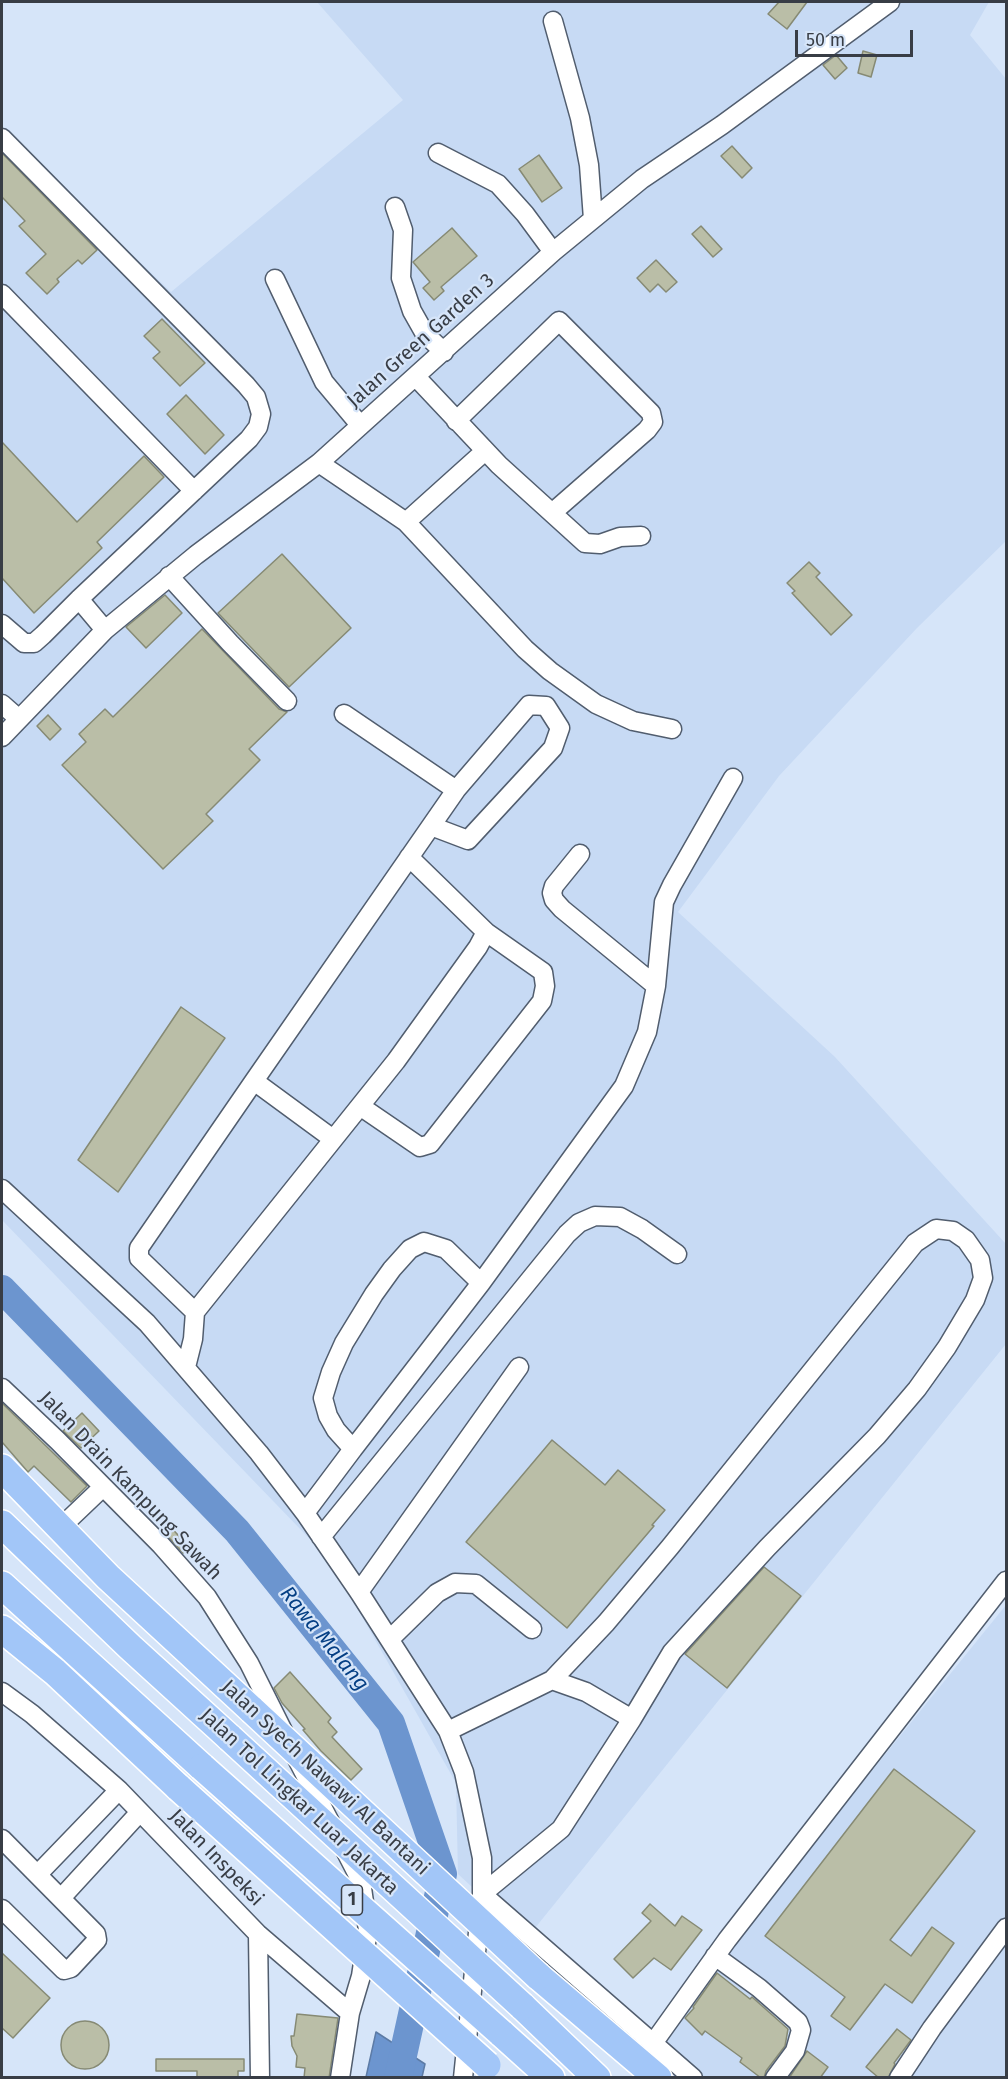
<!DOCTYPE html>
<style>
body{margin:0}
#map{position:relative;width:1008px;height:2079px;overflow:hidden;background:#d6e5f9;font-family:"Fira Sans",sans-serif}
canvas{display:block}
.frame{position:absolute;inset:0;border:3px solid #383d45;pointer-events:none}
.scale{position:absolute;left:795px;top:30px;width:118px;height:27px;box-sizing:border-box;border:3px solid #383d45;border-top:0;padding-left:8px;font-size:18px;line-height:21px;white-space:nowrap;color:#383d45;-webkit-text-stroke:4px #d6e5f9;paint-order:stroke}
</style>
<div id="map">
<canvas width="1008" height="2079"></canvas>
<div class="frame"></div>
<div class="scale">50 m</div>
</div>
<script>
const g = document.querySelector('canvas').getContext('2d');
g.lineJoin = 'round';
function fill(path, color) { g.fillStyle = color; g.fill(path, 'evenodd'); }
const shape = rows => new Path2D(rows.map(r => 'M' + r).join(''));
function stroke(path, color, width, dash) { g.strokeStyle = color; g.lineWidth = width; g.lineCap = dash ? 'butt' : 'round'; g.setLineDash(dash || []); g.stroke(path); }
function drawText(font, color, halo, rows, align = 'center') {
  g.font = font + ' "Fira Sans",sans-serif'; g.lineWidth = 4.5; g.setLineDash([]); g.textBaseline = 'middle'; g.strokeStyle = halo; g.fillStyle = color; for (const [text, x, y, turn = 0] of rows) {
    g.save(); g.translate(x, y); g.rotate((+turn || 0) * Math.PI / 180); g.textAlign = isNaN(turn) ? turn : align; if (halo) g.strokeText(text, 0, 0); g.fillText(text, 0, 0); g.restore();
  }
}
fill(shape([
 [317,2,989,2,970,35,1006,79,1006,541,917,628,779,776,678,912,835,1057,1006,1244,1006,1344,527,1938,458,1874,456,1783,330,1560,2,1220,2,129,171,292,403,100],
 [1006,1605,1006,2077,675,2077,646,2050]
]), '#c7daf4');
const water = shape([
 [376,2032,425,2064,422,2077,366,2077,376,2032]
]);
fill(water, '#6c95cf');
stroke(water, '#5c7ba6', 1.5);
stroke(shape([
 [2,1289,237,1531,391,1723,443,1874,398,2078]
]), '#6c95cf', 28);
const building = shape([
 [779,2,807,2,787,29,768,14,779,2],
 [863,51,877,55,871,77,858,73,863,51],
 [836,55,847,68,835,79,823,65,836,55],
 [732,146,752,168,742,178,721,156,732,146],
 [2,153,97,250,82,264,78,260,57,279,59,282,47,294,26,273,46,254,19,226,25,221,2,197,2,153],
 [539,155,562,188,542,202,519,169,539,155],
 [701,226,722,249,713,257,692,234,701,226],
 [452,228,477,256,441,287,444,291,434,300,423,288,430,282,413,262,452,228],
 [656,260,677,282,666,292,658,284,650,292,637,278,656,260],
 [162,319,205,363,180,386,153,358,160,352,144,336,162,319],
 [186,395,224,435,205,454,167,414,186,395],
 [2,442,77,522,144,456,164,477,97,542,102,548,34,613,2,578,2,442],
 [282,554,351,628,289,687,218,613,282,554],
 [809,562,820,573,816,577,852,615,831,635,792,593,795,591,787,583,809,562],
 [165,595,182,613,146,648,126,627,165,595],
 [202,629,279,709,287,712,249,749,260,760,206,814,213,821,163,869,62,765,86,742,79,734,105,709,113,717,202,629],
 [48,715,61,729,50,740,37,726,48,715],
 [181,1007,225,1038,118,1192,78,1160,181,1007],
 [2,1403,87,1486,71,1502,34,1466,28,1472,2,1442,2,1403],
 [82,1413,99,1431,81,1448,63,1431,82,1413],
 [552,1440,605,1485,618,1470,665,1510,652,1525,654,1526,567,1628,466,1542,552,1440],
 [166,1522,189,1547,183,1553,160,1528,166,1522],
 [764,1567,801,1596,727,1688,685,1654,764,1567],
 [290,1672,331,1718,328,1722,337,1732,332,1737,362,1769,351,1780,321,1751,303,1730,305,1729,282,1703,274,1688,290,1672],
 [894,1769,975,1831,890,1940,911,1956,932,1927,954,1943,912,2003,885,1984,850,2030,831,2016,845,1997,765,1936,894,1769],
 [650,1904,675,1926,682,1916,702,1930,671,1970,654,1958,633,1978,614,1959,651,1921,642,1913,650,1904],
 [2,1953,50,1998,13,2038,2,2028,2,1953],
 [717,1973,750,1999,752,1997,788,2029,785,2046,766,2071,764,2078,761,2078,740,2062,742,2058,705,2031,702,2035,685,2018,694,2008,693,2007,717,1973],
 [297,2014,338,2018,329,2078,304,2078,305,2068,296,2067,297,2056,292,2046,291,2036,294,2036,297,2014],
 '61 2045a24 24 0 1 1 48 0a24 24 0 1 1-48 0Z',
 [897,2029,911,2040,894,2063,895,2064,888,2078,879,2078,866,2067,897,2029],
 [807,2051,828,2067,820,2078,789,2078,807,2051],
 [156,2059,244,2059,244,2071,238,2071,238,2077,197,2078,197,2071,156,2071,156,2059]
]);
fill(building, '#babea7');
stroke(building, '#868a74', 1.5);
const minor = shape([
 [553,21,580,118,589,165,593,219],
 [2,138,246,385,256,397,261,414,258,427,249,439,79,599,43,635,34,643,24,643,2,624],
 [438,153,498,184,525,214,553,252],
 [395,207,403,230,401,278,412,311,425,334,444,352],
 [275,279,324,382,360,425],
 [2,294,194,491],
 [416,377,499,465,585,543,600,544,620,537,641,536],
 [456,421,559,321,651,413,653,422,647,430,552,513],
 [319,463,406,522,525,649,550,671,596,704,633,721,672,729],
 [406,522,485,451],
 [169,576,230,643,287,701],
 [79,599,105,630],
 [2,704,19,719],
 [344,714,456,790],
 [2,737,105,630,196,555,319,463,553,252,642,179,722,125,890,2],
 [580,854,554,886,552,893,554,900,562,909,656,986],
 [254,1081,333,1139],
 [360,1106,420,1147,430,1144,542,1001,545,986,543,972,486,932],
 [2,1189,147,1323,259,1453,305,1513,359,1592,448,1731,464,1772,482,1858,482,1894,463,2078],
 [195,1312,396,1061,478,947,486,932,409,857],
 [186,1367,193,1339,195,1312,139,1258,139,1248,254,1081,431,826,456,790,529,705,546,706,560,728,553,748,468,840,431,826],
 [2,1388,58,1441,161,1545,207,1597,249,1663,283,1731],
 [353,1449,481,1283,624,1086,647,1032,656,986,664,902,672,885,733,778],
 [305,1513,353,1449,336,1430,328,1416,323,1398,331,1372,344,1343,374,1294,392,1269,410,1249,424,1242,446,1249,481,1283],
 [60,1528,103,1487],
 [321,1537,567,1234,579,1223,595,1216,620,1217,642,1229,677,1254],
 [359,1592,519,1367],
 [390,1639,437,1593,455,1583,476,1584,532,1629],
 [2,1692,32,1714,119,1790,258,1934,350,2013,340,2078],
 [448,1731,552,1680,606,1623,670,1547,915,1243,936,1229,953,1231,966,1240,980,1260,983,1278,975,1300,947,1347,917,1389,877,1436,767,1548,672,1652,632,1719,586,1692,552,1680],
 [297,1759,330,1822],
 [2,1839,96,1934,97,1940,71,1968,64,1970,2,1909],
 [346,1852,361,1881,368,1930,361,1976,350,2013],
 [38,1874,119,1790],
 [482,1894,693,2078],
 [482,1894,561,1829,632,1719],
 [62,1897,140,1812],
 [258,1934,260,2078],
 [715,1956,759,1988,798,2022,801,2030,795,2051,775,2078],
 [654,2042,727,1940,1006,1581],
 [899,2078,932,2028,1006,1928]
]);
const highway = shape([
 [2,1468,108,1577,252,1710],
 [2,1524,130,1647,230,1738],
 [2,1585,202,1767],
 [2,1629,55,1672,179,1788],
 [538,1976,658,2078],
 [522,2006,597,2078],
 [501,2033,551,2078]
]);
stroke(minor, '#515d6e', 21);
stroke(highway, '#fff', 30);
stroke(minor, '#fff', 18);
stroke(highway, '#a2c6f8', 27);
const highwayBridge = shape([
 [252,1710,538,1976],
 [230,1738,522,2006],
 [202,1767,501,2033],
 [179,1788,487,2065]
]);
stroke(highwayBridge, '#fff', 30, []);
stroke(highwayBridge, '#a2c6f8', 27);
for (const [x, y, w] of [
 [352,1900,21]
]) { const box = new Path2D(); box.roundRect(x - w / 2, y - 15, w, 30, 4.5); g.fillStyle = '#d6e5f9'; g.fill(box); stroke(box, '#383d45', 1.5); }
drawText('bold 18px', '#383d45', null, [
 ["1",352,1900]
]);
drawText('20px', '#383d45', '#d6e5f9', [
 ["Jalan Green Garden 3",421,341,-42],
 ["Jalan Drain Kampung Sawah",130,1486,46],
 ["Jalan Syech Nawawi Al Bantani",325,1778,43],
 ["Jalan Tol Lingkar Luar Jakarta",299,1802,43],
 ["Jalan Inspeksi",216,1858,46]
]);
drawText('italic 21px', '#053f84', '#d6e5f9', [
 ["Rawa Malang",324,1639,51]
]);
</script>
